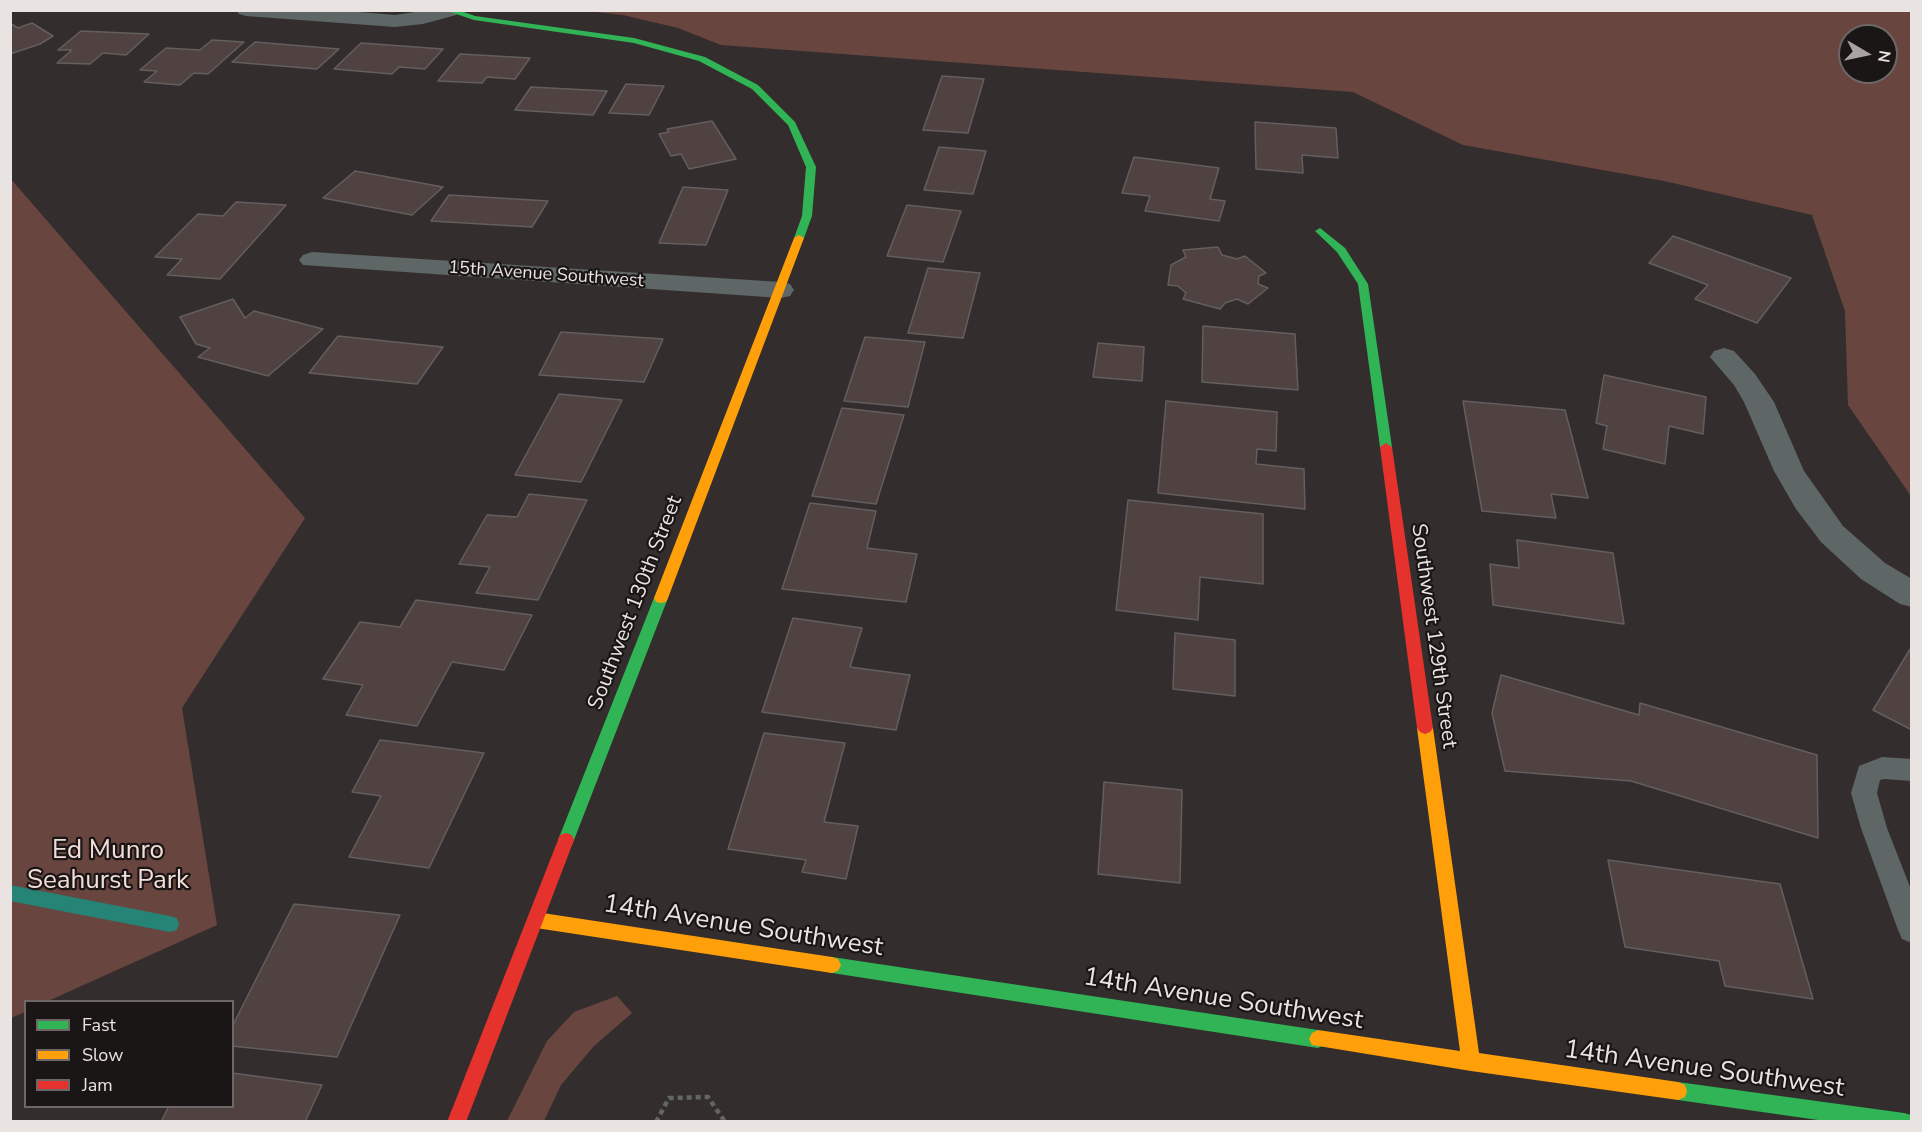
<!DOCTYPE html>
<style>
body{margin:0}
#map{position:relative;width:1922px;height:1132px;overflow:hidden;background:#332e2d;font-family:"Nunito Sans",sans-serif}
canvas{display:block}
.frame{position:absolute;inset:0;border:12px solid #e9e3e2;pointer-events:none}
.legend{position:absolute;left:24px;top:1000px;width:210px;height:108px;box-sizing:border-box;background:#1a1615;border:2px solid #6d6867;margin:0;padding:8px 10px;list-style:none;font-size:18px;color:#e9e3e2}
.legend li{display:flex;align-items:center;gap:12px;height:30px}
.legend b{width:30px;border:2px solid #6d6867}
.north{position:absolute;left:1838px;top:24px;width:60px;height:60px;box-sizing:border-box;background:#1a1615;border:2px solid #6d6867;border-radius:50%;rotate:99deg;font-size:16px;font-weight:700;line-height:24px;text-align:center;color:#e9e3e2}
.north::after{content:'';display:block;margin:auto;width:21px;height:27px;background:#a9a4a3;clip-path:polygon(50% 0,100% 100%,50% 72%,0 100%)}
</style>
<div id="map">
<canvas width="1922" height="1132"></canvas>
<div class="frame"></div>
<ul class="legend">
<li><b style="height:8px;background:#30b455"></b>Fast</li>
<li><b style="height:8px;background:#ff9f0a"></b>Slow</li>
<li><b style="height:8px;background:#e5322d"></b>Jam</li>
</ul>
<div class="north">N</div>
</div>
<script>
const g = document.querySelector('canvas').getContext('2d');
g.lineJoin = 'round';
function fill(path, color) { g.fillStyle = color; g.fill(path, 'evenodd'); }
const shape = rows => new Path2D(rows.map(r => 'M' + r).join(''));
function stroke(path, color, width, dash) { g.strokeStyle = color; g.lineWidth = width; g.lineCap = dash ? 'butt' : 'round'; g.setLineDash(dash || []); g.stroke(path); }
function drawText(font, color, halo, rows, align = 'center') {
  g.font = font + ' "Nunito Sans",sans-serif'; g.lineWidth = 4.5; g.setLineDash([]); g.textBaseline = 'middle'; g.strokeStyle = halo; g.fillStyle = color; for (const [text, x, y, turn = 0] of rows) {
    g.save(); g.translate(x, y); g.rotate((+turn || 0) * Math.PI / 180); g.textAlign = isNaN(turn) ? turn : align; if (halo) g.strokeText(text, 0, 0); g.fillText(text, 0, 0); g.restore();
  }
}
fill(shape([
 [587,11,1911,11,1911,496,1848,405,1845,311,1812,215,1664,181,1463,145,1353,92,721,45,678,28,623,15],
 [1850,36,1886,36,1886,72,1850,72],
 [10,178,305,518,182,708,217,925,48,1001,26,1002,25,1012,11,1018],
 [617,996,632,1013,594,1046,561,1085,544,1121,507,1121,547,1041,574,1012]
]), '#69453f');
fill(shape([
 [10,885,170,916,177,918,179,924,177,930,170,932,10,901,10,885]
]), '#258476');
const building = shape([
 [10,23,18,28,32,23,53,36,40,44,10,54,10,23],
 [81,31,149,34,126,55,103,53,90,64,57,63,72,50,58,50,81,31],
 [212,40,244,42,208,74,194,73,180,85,144,82,157,71,140,70,166,48,200,50,212,40],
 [255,42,339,49,317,69,232,62,255,42],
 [361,43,443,49,425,69,399,67,392,74,334,69,361,43],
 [460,54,530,58,515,79,487,77,482,83,438,81,460,54],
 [942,76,984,79,968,133,923,130,942,76],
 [626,84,664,86,649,115,609,113,626,84],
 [531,87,607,91,593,115,515,110,531,87],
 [712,121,736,159,689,169,681,154,671,156,659,134,669,132,667,129,712,121],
 [1255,122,1336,128,1338,158,1302,155,1303,173,1256,169,1255,122],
 [939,147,986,151,973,194,924,190,939,147],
 [1134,157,1219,168,1210,199,1225,201,1219,221,1145,211,1150,196,1122,193,1134,157],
 [355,171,443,187,412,215,323,198,355,171],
 [683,187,728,190,706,245,659,243,683,187],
 [449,195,548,201,532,227,431,221,449,195],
 [236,202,286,205,220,279,167,275,182,259,155,257,198,214,223,216,236,202],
 [907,205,961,211,943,262,887,256,907,205],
 [1673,236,1791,278,1757,323,1695,299,1708,285,1649,263,1673,236],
 [1218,247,1222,255,1237,259,1245,256,1266,273,1259,276,1258,284,1268,288,1248,304,1237,299,1225,303,1220,309,1183,299,1186,293,1178,286,1168,285,1171,265,1186,257,1183,250,1218,247],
 [928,268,980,273,963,338,908,333,928,268],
 [233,299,245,318,254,311,323,329,268,376,198,357,210,348,196,344,180,317,233,299],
 [1203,326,1295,334,1298,390,1202,382,1203,326],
 [561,332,663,339,644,382,539,375,561,332],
 [338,336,443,347,417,384,309,373,338,336],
 [865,337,925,342,908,407,844,401,865,337],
 [1098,343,1144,347,1142,381,1093,377,1098,343],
 [1604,375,1706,397,1703,434,1669,426,1665,464,1603,449,1607,426,1596,423,1604,375],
 [559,394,622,400,581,482,515,475,559,394],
 [1166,401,1277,412,1276,451,1257,449,1256,464,1304,469,1305,509,1158,493,1166,401],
 [1463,401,1565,410,1588,498,1551,494,1556,518,1482,511,1463,401],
 [842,408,904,415,876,504,812,496,842,408],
 [529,494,587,500,538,600,476,593,490,567,459,564,487,515,517,517,529,494],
 [1128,500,1263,514,1263,584,1200,577,1198,620,1116,610,1128,500],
 [810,503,876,511,867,548,917,554,906,602,782,589,810,503],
 [1517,540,1613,553,1624,624,1493,605,1490,564,1519,568,1517,540],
 [416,600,532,615,504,670,452,662,417,726,346,715,363,685,323,679,360,622,400,627,416,600],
 [793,618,862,628,850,667,910,675,896,730,762,712,793,618],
 [1175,633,1235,640,1235,696,1173,689,1175,633],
 [1912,646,1912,730,1873,710,1912,646],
 [1501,675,1639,715,1640,703,1817,755,1818,838,1631,781,1505,771,1492,713,1501,675],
 [764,733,845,743,824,822,858,826,846,879,802,872,806,860,728,849,764,733],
 [380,740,484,753,429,868,349,857,381,796,352,792,380,740],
 [1104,782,1182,790,1180,883,1098,874,1104,782],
 [1608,860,1780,884,1813,999,1725,986,1719,961,1625,947,1608,860],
 [294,904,400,915,337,1057,232,1046,232,1027,294,904],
 [232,1073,322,1085,305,1122,161,1122,169,1106,232,1106,232,1073]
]);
fill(building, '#4f4240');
stroke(building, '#635f5e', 1.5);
stroke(shape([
 [658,11,702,10]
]), '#636664', 2, [3, 2]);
stroke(shape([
 [656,1122,669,1098,708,1097,725,1122]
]), '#636664', 4.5, [5, 4]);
fill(shape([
 [1882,757,1912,759,1912,781,1884,779,1880,780,1877,793,1887,828,1912,892,1912,943,1902,939,1898,930,1861,828,1851,793,1859,766,1882,757]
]), '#5e6765');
fill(shape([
 [236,10,335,10,395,15,428,10,459,11,456,15,423,24,395,27,246,16,239,14,236,10],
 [312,252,781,282,790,284,794,290,790,296,781,298,303,265,299,260,303,255,312,252],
 [1724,348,1734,351,1755,374,1774,402,1804,471,1843,526,1885,563,1912,579,1912,607,1900,604,1861,579,1821,542,1796,509,1774,471,1744,402,1734,385,1710,357,1714,351,1724,348]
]), '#5e6765');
fill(shape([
 [444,10,458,10,475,16,634,38,705,57,758,85,795,122,816,167,812,216,804,238,799,241,794,238,802,216,806,167,788,125,752,89,699,61,634,43,474,20,444,10],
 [1320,228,1345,248,1368,284,1392,447,1390,450,1386,451,1380,447,1358,284,1337,252,1315,231,1320,228],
 [661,593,666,594,668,598,574,840,572,845,566,847,560,845,558,840,654,598,656,594,661,593],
 [832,957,1318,1030,1324,1033,1327,1039,1324,1045,1318,1048,832,973,826,971,823,965,826,959,832,957],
 [1678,1082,1904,1113,1911,1115,1912,1122,1832,1122,1678,1100,1671,1097,1669,1091,1671,1085,1678,1082]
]), '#30b455');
fill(shape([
 [799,235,804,238,668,598,666,602,661,603,656,602,654,598,794,238,799,235],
 [1425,722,1430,724,1433,728,1479,1053,1678,1082,1685,1085,1687,1091,1685,1097,1678,1100,1471,1071,1312,1045,1309,1039,1312,1033,1318,1030,1460,1051,1417,728,1420,724,1425,722],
 [536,912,832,957,838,959,841,965,838,971,832,973,536,928,530,925,528,920,530,915,536,912]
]), '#ff9f0a');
fill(shape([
 [1386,443,1392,447,1433,728,1430,732,1425,734,1420,732,1417,728,1380,447,1386,443],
 [566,833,572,835,574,840,466,1122,447,1122,558,840,560,835,566,833]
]), '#e5322d');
drawText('18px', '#e9e3e2', '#1a1615', [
 ["15th Avenue Southwest",546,275,4]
]);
drawText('21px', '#e9e3e2', '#1a1615', [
 ["Southwest 130th Street",636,603,-69],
 ["Southwest 129th Street",1433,636,82]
]);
drawText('26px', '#f3ddd9', '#1a1615', [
 ["Ed Munro",108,852],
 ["Seahurst Park",108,882]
]);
drawText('26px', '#e9e3e2', '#1a1615', [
 ["14th Avenue Southwest",743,927,9],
 ["14th Avenue Southwest",1223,1000,9],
 ["14th Avenue Southwest",1704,1070,8]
]);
</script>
